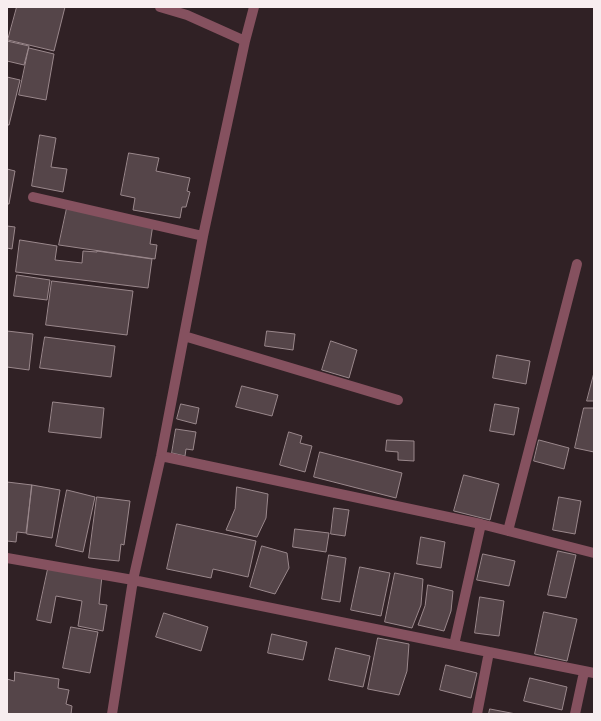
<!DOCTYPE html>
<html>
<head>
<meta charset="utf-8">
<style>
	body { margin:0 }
	#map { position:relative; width:601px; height:721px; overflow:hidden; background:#302125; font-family:"PT Sans Narrow",sans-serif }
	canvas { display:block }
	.frame { position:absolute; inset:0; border:8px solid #f7edef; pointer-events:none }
</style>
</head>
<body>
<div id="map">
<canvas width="601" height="721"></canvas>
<div class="frame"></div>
</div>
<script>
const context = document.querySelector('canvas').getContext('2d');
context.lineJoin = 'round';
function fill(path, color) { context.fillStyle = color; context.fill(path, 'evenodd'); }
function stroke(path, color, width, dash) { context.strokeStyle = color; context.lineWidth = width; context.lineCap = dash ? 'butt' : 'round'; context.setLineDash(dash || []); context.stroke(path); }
const building = new Path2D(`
	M 17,7 L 65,7 L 54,51 L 8,40 Z
	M 7,41 L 29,46 L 24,65 L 7,61 Z
	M 29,48 L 54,54 L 46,100 L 19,95 Z
	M 7,77 L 20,80 L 9,125 L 7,125 Z
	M 40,135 L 56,138 L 51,167 L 67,169 L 63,192 L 32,186 Z
	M 129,153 L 159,158 L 156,171 L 190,178 L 187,191 L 190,192 L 186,207 L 182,207 L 180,218 L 133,210 L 135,198 L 121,195 Z
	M 7,169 L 15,171 L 9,204 L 7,204 Z
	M 67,208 L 153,224 L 150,244 L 157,245 L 155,259 L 59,245 Z
	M 7,226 L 15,227 L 12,249 L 7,248 Z
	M 20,240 L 57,246 L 55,260 L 82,263 L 83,251 L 97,252 L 97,251 L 152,259 L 148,288 L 16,272 Z
	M 17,275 L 50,280 L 47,300 L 14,296 Z
	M 52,281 L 133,291 L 127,335 L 46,325 Z
	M 7,331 L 33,334 L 29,370 L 7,367 Z
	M 267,331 L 295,334 L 293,350 L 265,346 Z
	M 45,337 L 115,346 L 111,377 L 40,368 Z
	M 331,341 L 357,350 L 349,378 L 322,370 Z
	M 497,355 L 530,361 L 526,384 L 493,378 Z
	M 594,373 L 594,401 L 587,401 Z
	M 242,386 L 278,395 L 272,416 L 236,407 Z
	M 53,402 L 104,408 L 101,438 L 49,432 Z
	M 181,404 L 199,408 L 196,424 L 177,419 Z
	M 495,404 L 519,408 L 514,435 L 490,431 Z
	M 584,408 L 594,408 L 594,452 L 575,448 Z
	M 176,429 L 196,432 L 193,450 L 186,449 L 185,456 L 172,453 Z
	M 289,432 L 302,436 L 300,443 L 312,446 L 305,472 L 280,465 Z
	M 387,440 L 414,441 L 414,461 L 398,460 L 398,452 L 386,451 Z
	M 539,440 L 569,448 L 564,469 L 534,461 Z
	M 320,452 L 402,473 L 396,498 L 314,477 Z
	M 464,475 L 499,484 L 490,520 L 454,511 Z
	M 7,482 L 32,485 L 26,533 L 17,532 L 16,542 L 7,541 Z
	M 32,485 L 60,490 L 52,538 L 27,534 Z
	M 237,487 L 268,494 L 266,518 L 257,537 L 226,530 L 235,509 Z
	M 67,490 L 95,497 L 83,552 L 56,546 Z
	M 97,497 L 130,501 L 124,545 L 121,544 L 119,561 L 89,558 Z
	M 559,497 L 581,501 L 575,534 L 553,530 Z
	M 334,508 L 349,510 L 345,536 L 331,534 Z
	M 177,524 L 256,541 L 248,577 L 213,569 L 211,578 L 167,569 Z
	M 295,529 L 329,533 L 326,552 L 293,547 Z
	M 421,537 L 445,542 L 441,568 L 417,564 Z
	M 262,546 L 287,553 L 289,568 L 275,594 L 250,587 Z
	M 558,551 L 576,555 L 566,598 L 548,595 Z
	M 483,554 L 515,561 L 509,586 L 477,580 Z
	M 329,555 L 346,558 L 340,602 L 322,599 Z
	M 360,567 L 390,573 L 381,616 L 351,610 Z
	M 48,569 L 102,576 L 99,604 L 107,605 L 103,631 L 78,626 L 82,601 L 56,596 L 51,623 L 37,620 Z
	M 395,573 L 423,579 L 421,605 L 412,628 L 385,622 Z
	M 428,585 L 453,591 L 451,611 L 444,631 L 418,625 L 425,606 Z
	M 480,597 L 504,601 L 499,636 L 475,633 Z
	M 544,612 L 577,619 L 567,661 L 535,654 Z
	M 164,613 L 208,627 L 201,651 L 156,637 Z
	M 71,627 L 98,632 L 90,673 L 63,668 Z
	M 272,634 L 307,642 L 303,660 L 268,653 Z
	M 378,638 L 409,644 L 407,671 L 399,695 L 368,689 Z
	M 336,648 L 370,656 L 363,687 L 329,680 Z
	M 446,665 L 477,673 L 471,698 L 440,690 Z
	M 15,672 L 59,679 L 58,688 L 69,690 L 66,704 L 72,706 L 71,714 L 7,714 L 7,679 L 14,681 Z
	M 530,678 L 567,687 L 562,710 L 524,701 Z
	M 490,709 L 516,714 L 489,714 Z`);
fill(building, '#554549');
stroke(building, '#9a888c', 1);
stroke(new Path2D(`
	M 245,41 L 254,7
	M 33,197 L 203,236
	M 184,336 L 398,400
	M 161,456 L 481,524
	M 508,531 L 577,264
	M 7,558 L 133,580 L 489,652
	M 454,645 L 481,524 L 594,553
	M 112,714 L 133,580 L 161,456 L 203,236 L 245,41 L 187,15 L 160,7
	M 477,714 L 489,652 L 594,673
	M 575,714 L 584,672`), '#85515f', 10);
</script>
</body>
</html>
